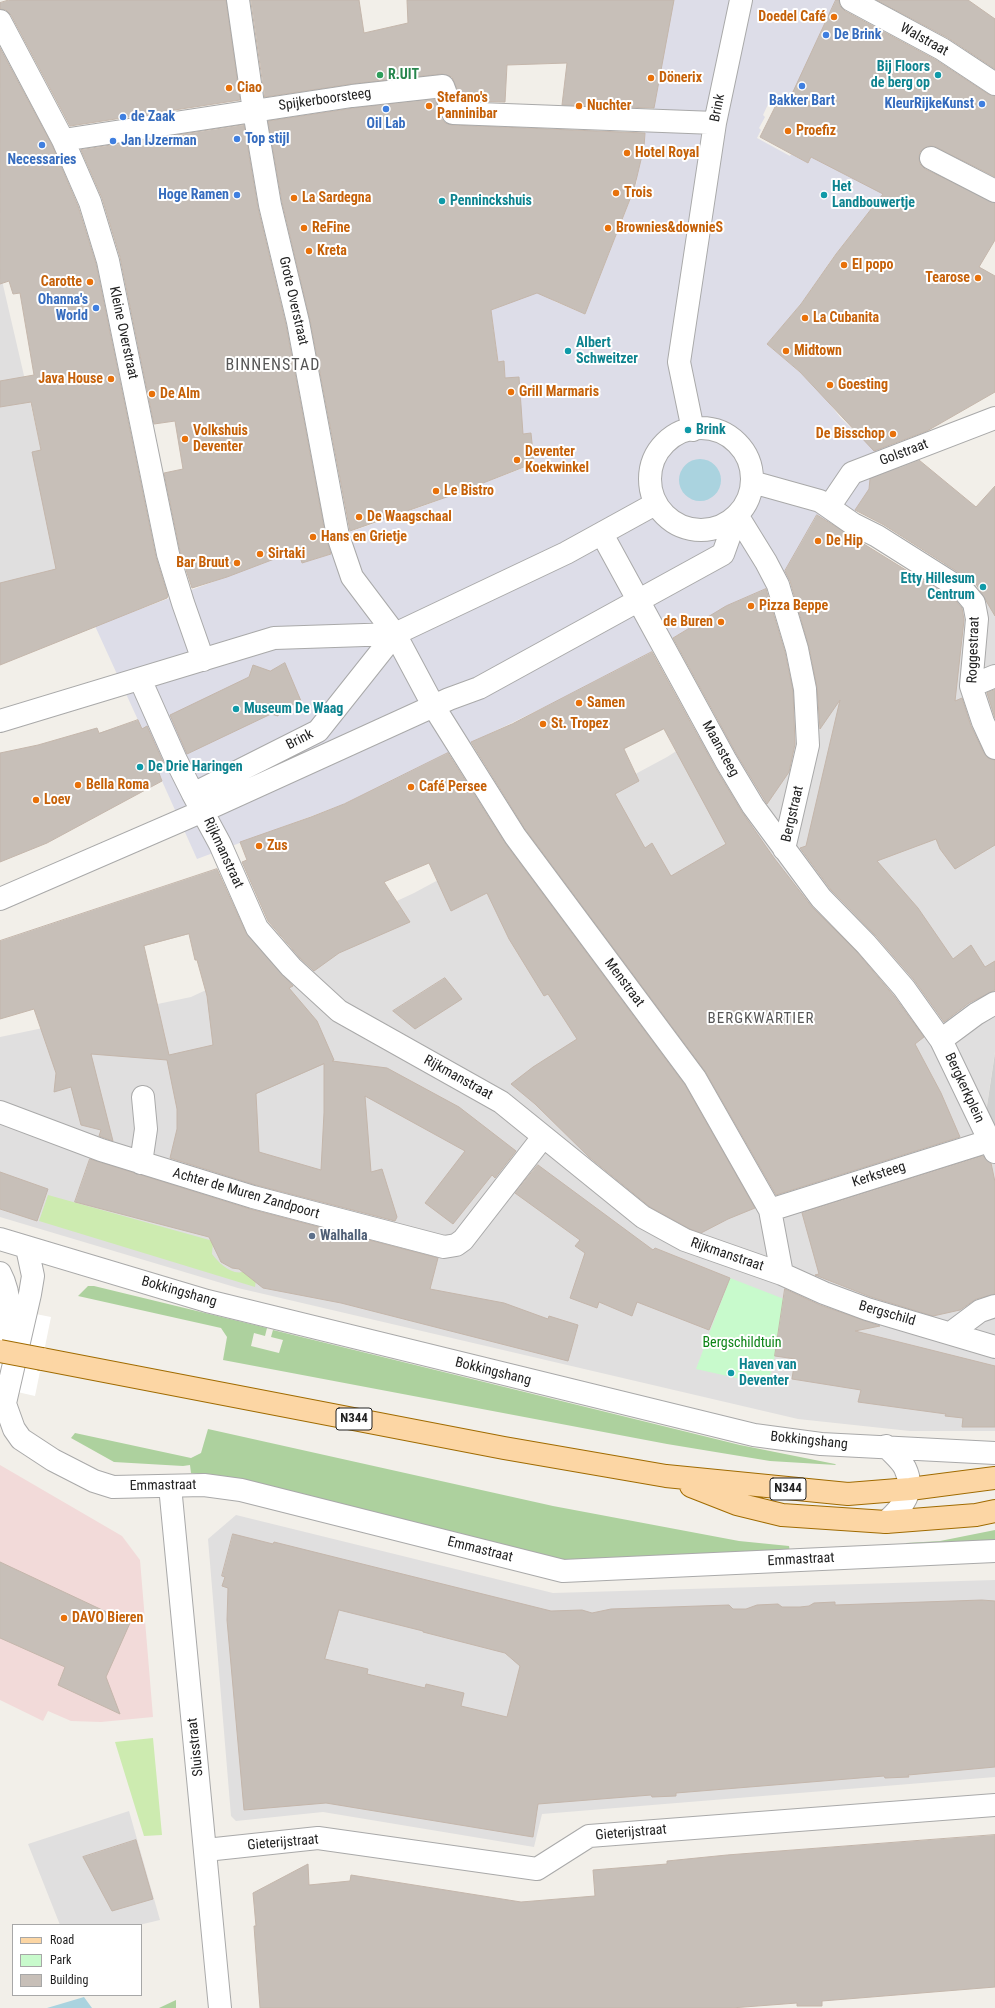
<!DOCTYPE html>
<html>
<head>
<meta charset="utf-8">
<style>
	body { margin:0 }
	#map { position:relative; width:995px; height:2008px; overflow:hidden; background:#f2efe9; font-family:"Roboto Condensed",sans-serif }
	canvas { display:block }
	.legend { position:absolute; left:12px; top:1924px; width:130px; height:72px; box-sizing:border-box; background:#fff; border:1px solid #a7a7a7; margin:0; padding:5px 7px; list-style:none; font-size:12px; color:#222 }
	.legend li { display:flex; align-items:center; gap:8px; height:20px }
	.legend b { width:20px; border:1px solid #a7a7a7 }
</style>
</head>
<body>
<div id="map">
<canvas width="995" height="2008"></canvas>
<ul class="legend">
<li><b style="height:5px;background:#fcd6a4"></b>Road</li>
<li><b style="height:11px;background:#c8facc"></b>Park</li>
<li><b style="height:11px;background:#c7bfb8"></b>Building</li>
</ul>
</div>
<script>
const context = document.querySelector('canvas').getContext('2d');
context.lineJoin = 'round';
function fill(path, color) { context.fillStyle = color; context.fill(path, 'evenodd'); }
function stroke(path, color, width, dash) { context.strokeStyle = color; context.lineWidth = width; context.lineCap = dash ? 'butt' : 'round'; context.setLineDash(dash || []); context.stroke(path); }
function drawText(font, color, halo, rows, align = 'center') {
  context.font = font + ' "Roboto Condensed",sans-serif'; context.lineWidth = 4; context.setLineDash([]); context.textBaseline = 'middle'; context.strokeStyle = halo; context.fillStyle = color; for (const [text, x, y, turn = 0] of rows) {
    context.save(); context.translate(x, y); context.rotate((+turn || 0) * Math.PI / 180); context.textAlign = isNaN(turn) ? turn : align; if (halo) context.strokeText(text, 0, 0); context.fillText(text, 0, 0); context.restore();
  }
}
fill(new Path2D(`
	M 0,272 L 69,570 L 0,595 Z
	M 995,522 L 995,1052 L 985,1118 L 995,1140 L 995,1431 L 910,1431 L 798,1419 L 238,1288 L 0,1217 L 0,1037 L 191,997 L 414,893 L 667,757 L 861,633 Z
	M 236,1515 L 553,1593 L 995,1580 L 995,1777 L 542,1814 L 534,1847 L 323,1812 L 236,1821 L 231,1816 L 208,1539 Z
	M 129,1811 L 160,1920 L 139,1925 L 60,1925 L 28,1844 Z`), '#e0dfdf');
fill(new Path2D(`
	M 0,1465 L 122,1536 L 140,1560 L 153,1717 L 101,1722 L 71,1721 L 48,1711 L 43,1721 L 0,1700 Z`), '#f2dad9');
fill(new Path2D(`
	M 995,1053 L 995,1140 L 985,1119 Z`), '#d0d0d0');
fill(new Path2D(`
	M 48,1195 L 213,1241 L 212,1254 C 219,1263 232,1277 246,1271 C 250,1269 254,1264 258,1261 L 255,1287 L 39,1221 Z
	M 153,1738 L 162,1835 L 144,1836 L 115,1742 Z`), '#cdebb0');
fill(new Path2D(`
	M 88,1286 L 94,1286 L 267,1328 L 265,1336 L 254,1333 L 251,1346 L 279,1353 L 283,1340 L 271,1337 L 273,1330 L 740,1445 L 835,1464 L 836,1465 L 770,1461 L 667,1444 L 223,1360 L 227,1337 L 221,1328 L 78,1296 Z
	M 208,1429 L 553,1506 L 739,1541 L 789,1546 L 790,1552 L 568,1560 L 536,1554 L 230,1478 L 191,1473 L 190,1465 L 183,1466 L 114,1462 L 71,1438 L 75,1433 L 191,1458 L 201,1453 Z
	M 995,1530 L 995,1542 L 906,1547 L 906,1543 L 940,1541 Z
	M 176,2000 L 176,2008 L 159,2008 Z`), '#add19e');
fill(new Path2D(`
	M 730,1278 L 784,1299 L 775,1356 L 768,1385 L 696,1369 Z`), '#c8facc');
fill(new Path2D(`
	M 673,0 L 837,0 L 786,106 L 771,98 L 763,115 L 765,117 L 759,128 L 761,130 L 757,138 L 790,156 L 791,154 L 808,163 L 812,157 L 888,188 L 834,256 L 801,304 L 767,344 L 800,372 L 822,394 L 840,417 L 863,440 L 877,427 L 893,450 L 900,471 L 877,478 L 856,509 L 857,516 L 848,533 L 817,515 L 793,558 L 792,579 L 732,604 L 666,642 L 659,648 L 559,700 L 344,804 L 197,859 L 162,781 L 138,720 L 95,626 L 298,550 L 302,563 L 331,554 L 327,540 L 426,505 L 523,468 L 525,473 L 534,470 L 531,433 L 522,434 L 519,378 L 505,378 L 504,361 L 498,362 L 491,310 L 537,291 L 556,302 L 585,314 L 636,185 L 637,180 L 636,179 L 644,147 L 645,126 L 653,112 Z`), '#dddde8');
fill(new Path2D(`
	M679 480a21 21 0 1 1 42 0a21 21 0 1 1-42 0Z
	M 84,1997 L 92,2008 L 47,2008 Z`), '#aad3df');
fill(new Path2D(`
	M 0,1307 L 51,1317 L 35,1396 L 0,1388 Z`), '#fff');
const building = new Path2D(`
	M 9,0 L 226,0 L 240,100 L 70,126 L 11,15 L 6,10 L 0,9 L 0,3 Z
	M 251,0 L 359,0 L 364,33 L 408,23 L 407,0 L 674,0 L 654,108 L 562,105 L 567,63 L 507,65 L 505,102 L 462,101 L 452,77 L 442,74 L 351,84 L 265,97 Z
	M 836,0 L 839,0 L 840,6 L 845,11 L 936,60 L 988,94 L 995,96 L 995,177 L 936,147 L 930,146 L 924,148 L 920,152 L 919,158 L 920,164 L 925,169 L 995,203 L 995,240 L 979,267 L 995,276 L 995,392 L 927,431 L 874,451 L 800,372 L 767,344 L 801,304 L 836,254 L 883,194 L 811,157 L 808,163 L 760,137 L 778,101 L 786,106 Z
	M 877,0 L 968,0 L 995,19 L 995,69 L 948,38 Z
	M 0,48 L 52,145 L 78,206 L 96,264 L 156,557 L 168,596 L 167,598 L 0,665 L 0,583 L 56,569 L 32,452 L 41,450 L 31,402 L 0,407 L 0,381 L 34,375 L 20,293 L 13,294 L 9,281 L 0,284 Z
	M 435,99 L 441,118 L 445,123 L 452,125 L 645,133 L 644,147 L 634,189 L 585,314 L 537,293 L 491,310 L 498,362 L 504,361 L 505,378 L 519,377 L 523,434 L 531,433 L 534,463 L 478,485 L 478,486 L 350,531 L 310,320 L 282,202 L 268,121 L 354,108 Z
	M 244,125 L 258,208 L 286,325 L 326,538 L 331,554 L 302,563 L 298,550 L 227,577 L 192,588 L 180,551 L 164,473 L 183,469 L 175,421 L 154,424 L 120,257 L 102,198 L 81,150 Z
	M 919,460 L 976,507 L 995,486 L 995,616 L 972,577 L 972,581 L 884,525 L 855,510 L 869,489 L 870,479 Z
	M 817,515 L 956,601 L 962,608 L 964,620 L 955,701 L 962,698 L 971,726 L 984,753 L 988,758 L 995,760 L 995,845 L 955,869 L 940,849 L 936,839 L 877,861 L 918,908 L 953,959 L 971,945 L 985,967 L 995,961 L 995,990 L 969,1003 L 944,1022 L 914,980 L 875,935 L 831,890 L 800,848 L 806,846 L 840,700 L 820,729 L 817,687 L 809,647 L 790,581 L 785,571 Z
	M 766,589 L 785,652 L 793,691 L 795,744 L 789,772 L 767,804 L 737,755 L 673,638 L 726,606 Z
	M 652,652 L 715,767 L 742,812 L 774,858 L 812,907 L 857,952 L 894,996 L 924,1037 L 915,1044 L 941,1093 L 960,1137 L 776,1195 L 705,1071 L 525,829 L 471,742 L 512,724 ZM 664,729 L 726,844 L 671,876 L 652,843 L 645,848 L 615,794 L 639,781 L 624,749 Z
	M 285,663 L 301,701 L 280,711 L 278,716 L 271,714 L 187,754 L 170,715 L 249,677 L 253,665 L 270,671 Z
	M 995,690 L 995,718 L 987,693 Z
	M 138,720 L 142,729 L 147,726 L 164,764 L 157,768 L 162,781 L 47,843 L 0,862 L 0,753 L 38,745 L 97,728 L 99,733 Z
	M 448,753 L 505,843 L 685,1085 L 755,1208 L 728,1219 L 701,1233 L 690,1229 L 650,1207 L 589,1157 L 535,1104 L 511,1084 L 533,1067 L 577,1039 L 548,994 L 544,996 L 509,939 L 487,893 L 451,911 L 429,863 L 384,882 L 410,922 L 339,953 L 314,971 L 300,958 L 268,921 L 242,862 L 247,860 L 240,842 L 311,817 L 344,804 Z
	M 217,869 L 246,933 L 293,986 L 289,988 L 317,1021 L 334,1060 L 332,1061 L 387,1068 L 459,1107 L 516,1151 L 495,1178 L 492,1175 L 453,1224 L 425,1203 L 465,1151 L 365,1096 L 371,1172 L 382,1169 L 397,1217 L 395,1221 L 256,1185 L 170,1158 L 177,1129 L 177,1109 L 167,1060 L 91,1054 L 113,1141 L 99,1136 L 101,1130 L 81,1125 L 71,1087 L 54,1092 L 56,1073 L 34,1009 L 0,1019 L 0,941 ZM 189,934 L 195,960 L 197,960 L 207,996 L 213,1045 L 169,1055 L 144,946 ZM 324,1064 L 324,1113 L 321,1170 L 259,1152 L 256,1094 Z
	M 445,978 L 462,999 L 415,1029 L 393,1011 Z
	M 983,1156 L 991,1163 L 995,1182 L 995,1294 L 976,1299 L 960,1310 L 933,1316 L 871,1297 L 815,1275 L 819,1274 L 802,1213 Z
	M 90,1159 L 250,1209 L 438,1258 L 430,1289 L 504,1303 L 548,1319 L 549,1316 L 578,1325 L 568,1361 L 341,1303 L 263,1288 L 239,1269 L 232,1268 L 221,1262 L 209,1237 L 75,1202 Z
	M 538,1165 L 653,1250 L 655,1248 L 730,1278 L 709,1330 L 637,1302 L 632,1316 L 599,1302 L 597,1308 L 570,1298 L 585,1253 L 575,1246 L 580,1240 L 515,1193 Z
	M 0,1172 L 48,1189 L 37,1221 L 0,1209 Z
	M 785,1289 L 820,1305 L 880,1326 L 855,1331 L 995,1366 L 995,1427 L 962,1427 L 963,1418 L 945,1416 L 946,1414 L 858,1402 L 861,1390 L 792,1379 L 795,1359 L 775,1356 Z
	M 233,1534 L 273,1544 L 274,1542 L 551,1611 L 582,1610 L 592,1613 L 611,1609 L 729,1605 L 733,1609 L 746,1609 L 757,1605 L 778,1604 L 782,1607 L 800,1607 L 809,1606 L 814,1603 L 835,1602 L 835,1605 L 982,1600 L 995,1601 L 995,1767 L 908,1775 L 909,1777 L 885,1778 L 884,1776 L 676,1793 L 676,1796 L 652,1797 L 651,1795 L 538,1804 L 533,1837 L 326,1803 L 244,1810 L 227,1620 L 228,1588 L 222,1586 L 225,1577 L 222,1576 ZM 339,1610 L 423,1631 L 423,1632 L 505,1653 L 520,1666 L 507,1717 L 461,1706 L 464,1693 L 426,1684 L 425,1688 L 367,1674 L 368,1669 L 325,1659 Z
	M 0,1562 L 130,1623 L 106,1677 L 120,1714 L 58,1685 L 65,1667 L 0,1638 Z
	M 995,1835 L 995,1987 L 822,2001 L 822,2006 L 797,2006 L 797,2003 L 731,2008 L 260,2008 L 254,1926 L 256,1926 L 253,1893 L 308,1864 L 309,1885 L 350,1881 L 351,1875 L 521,1902 L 595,1896 L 593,1870 L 667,1864 L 667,1861 L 727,1855 Z
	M 136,1840 L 153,1899 L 112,1911 L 83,1857 Z`);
fill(building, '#c7bfb8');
stroke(building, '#c4b6ab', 1);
const minor = new Path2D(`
	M 238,0 L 254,111 L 270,205 L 298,322 L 338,536 L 352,577 L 395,634 L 434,707 L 515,836 L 695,1078 L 770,1210 L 782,1274
	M 851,0 L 942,49 L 995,84
	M 0,21 L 63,140 L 90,202 L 108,261 L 168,554 L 183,603 L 203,660
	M 63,140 L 352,96 L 443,86 L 453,113 L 715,123
	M 931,158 L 995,191
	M650 479a51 51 0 1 1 102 0a51 51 0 1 1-102 0Z
	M 693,430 L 679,362 L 715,123 L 741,0
	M 752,482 L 820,501 L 853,524 L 877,536 L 964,591 L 974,603 L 977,619 L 971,686 L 983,722 L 995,748
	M 829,507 L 852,473 L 995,418
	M 737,515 L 766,562 L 778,585 L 797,649 L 805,689 L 808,745 L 784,849
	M 602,534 L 726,761 L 753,806 L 821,898 L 866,944 L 904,988 L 941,1040 L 995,1152
	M 395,634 L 318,731 L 193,794 L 220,844 L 257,928 L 291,967 L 339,1011 L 501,1102 L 643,1217 L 685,1240 L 782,1274 L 824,1293 L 867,1309 L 995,1347
	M 140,679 L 176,760 L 193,794
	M 971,686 L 995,676
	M 0,721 L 274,638 L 395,634 L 566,553 L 655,504
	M 0,899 L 203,811 L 449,699 L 479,688 L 723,554 L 737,515
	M 941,1040 L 976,1014 L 995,1003
	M 0,1112 L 101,1150 L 253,1197 L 444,1247 L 456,1245 L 463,1240 L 543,1137
	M 141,1163 L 146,1129 L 143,1097
	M 770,1210 L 989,1141
	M 0,1239 L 207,1301 L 754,1435 L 821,1444 L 995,1453
	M 0,1273 C 13,1297 9,1323 4,1348
	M 952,1332 L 980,1311 L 995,1306
	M 0,1390 L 14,1429 L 21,1439 L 53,1460 L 94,1481 L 113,1487 L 204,1485 L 241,1490 L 563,1571 L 995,1551
	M 5,1403 L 30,1294 L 33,1276 L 27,1248
	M 170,1486 L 220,2008
	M 886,1522 C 903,1507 916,1491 905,1468 C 901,1460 892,1453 886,1446
	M 206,1850 L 318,1838 L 537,1869 L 589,1836 L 995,1805`);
const major = new Path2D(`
	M 42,1359 L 504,1448 L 666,1476 L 848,1494 L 910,1489 L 995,1478
	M 691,1486 L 737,1504 L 782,1515 L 886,1522 L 976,1515 L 995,1511`);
stroke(minor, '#a9a9a9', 24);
stroke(major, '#a06b00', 24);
stroke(minor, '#fff', 22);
stroke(major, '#fcd6a4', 22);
const majorBridge = new Path2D(`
	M 0,1351 L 42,1359`);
stroke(majorBridge, '#a06b00', 24, []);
stroke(majorBridge, '#fcd6a4', 22);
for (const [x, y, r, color] of [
	[834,17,4,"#e8710a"],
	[826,35,4,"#3f7fe0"],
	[380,75,4,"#2e9e5b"],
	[938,75,4,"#0f9aa8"],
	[651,78,4,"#e8710a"],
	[802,86,4,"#3f7fe0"],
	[229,88,4,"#e8710a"],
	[982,104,4,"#3f7fe0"],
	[429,106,4,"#e8710a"],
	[579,106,4,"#e8710a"],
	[386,109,4,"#3f7fe0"],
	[123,117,4,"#3f7fe0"],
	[788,131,4,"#e8710a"],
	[237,139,4,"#3f7fe0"],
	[113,141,4,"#3f7fe0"],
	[42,145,4,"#3f7fe0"],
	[627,153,4,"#e8710a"],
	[616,193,4,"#e8710a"],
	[237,195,4,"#3f7fe0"],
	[824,195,4,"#0f9aa8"],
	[294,198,4,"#e8710a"],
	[442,201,4,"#0f9aa8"],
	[304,228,4,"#e8710a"],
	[608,228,4,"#e8710a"],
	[309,251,4,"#e8710a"],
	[844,265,4,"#e8710a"],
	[978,278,4,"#e8710a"],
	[90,282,4,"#e8710a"],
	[96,308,4,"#3f7fe0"],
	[805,318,4,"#e8710a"],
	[568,351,4,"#0f9aa8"],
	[786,351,4,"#e8710a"],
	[111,379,4,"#e8710a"],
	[830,385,4,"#e8710a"],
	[511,392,4,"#e8710a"],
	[152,394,4,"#e8710a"],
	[688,430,4,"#0f9aa8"],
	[893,434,4,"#e8710a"],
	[185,439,4,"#e8710a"],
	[517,460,4,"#e8710a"],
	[436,491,4,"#e8710a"],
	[359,517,4,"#e8710a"],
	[313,537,4,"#e8710a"],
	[818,541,4,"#e8710a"],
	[260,554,4,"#e8710a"],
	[237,563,4,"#e8710a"],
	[983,587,4,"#0f9aa8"],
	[751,606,4,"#e8710a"],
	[721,622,4,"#e8710a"],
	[579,703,4,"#e8710a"],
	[236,709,4,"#0f9aa8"],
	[543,724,4,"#e8710a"],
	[140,767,4,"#0f9aa8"],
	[78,785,4,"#e8710a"],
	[411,787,4,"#e8710a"],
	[36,800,4,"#e8710a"],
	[259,846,4,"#e8710a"],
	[312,1236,4,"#5c6f8a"],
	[731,1373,4,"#0f9aa8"],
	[64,1618,4,"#e8710a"]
]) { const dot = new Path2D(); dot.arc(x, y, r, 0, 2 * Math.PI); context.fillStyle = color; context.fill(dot); stroke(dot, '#fff', 1.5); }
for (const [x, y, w] of [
	[354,1419,36],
	[788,1489,36]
]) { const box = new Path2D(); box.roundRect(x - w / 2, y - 11, w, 22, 3); context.fillStyle = '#fff'; context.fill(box); stroke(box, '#222', 1); }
drawText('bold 13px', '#222', null, [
	["N344",354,1419],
	["N344",788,1489]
]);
drawText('bold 14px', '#c56008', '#fff', [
	["Doedel Café",826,17,"right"],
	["Dönerix",659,78],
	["Ciao",237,88],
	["Stefano's",437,98],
	["Panninibar",437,114],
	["Nuchter",587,106],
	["Proefiz",796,131],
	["Hotel Royal",635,153],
	["Trois",624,193],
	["La Sardegna",302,198],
	["ReFine",312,228],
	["Brownies&downieS",616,228],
	["Kreta",317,251],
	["El popo",852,265],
	["Tearose",970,278,"right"],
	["Carotte",82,282,"right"],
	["La Cubanita",813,318],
	["Midtown",794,351],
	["Java House",103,379,"right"],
	["Goesting",838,385],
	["Grill Marmaris",519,392],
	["De Alm",160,394],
	["Volkshuis",193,431],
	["Deventer",193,447],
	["De Bisschop",885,434,"right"],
	["Deventer",525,452],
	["Koekwinkel",525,468],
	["Le Bistro",444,491],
	["De Waagschaal",367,517],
	["Hans en Grietje",321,537],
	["De Hip",826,541],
	["Sirtaki",268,554],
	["Bar Bruut",229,563,"right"],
	["Pizza Beppe",759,606],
	["de Buren",713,622,"right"],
	["Samen",587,703],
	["St. Tropez",551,724],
	["Bella Roma",86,785],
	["Café Persee",419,787],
	["Loev",44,800],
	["Zus",267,846],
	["DAVO Bieren",72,1618]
], 'left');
drawText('bold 14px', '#366cbe', '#fff', [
	["De Brink",834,35],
	["Bakker Bart",802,101,"center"],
	["KleurRijkeKunst",974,104,"right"],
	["de Zaak",131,117],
	["Oil Lab",386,124,"center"],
	["Top stijl",245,139],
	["Jan IJzerman",121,141],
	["Necessaries",42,160,"center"],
	["Hoge Ramen",229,195,"right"],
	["Ohanna's",88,300,"right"],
	["World",88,316,"right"]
], 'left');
drawText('14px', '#222', '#fff', [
	["Walstraat",924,40,29],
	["Spijkerboorsteeg",325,100,-8],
	["Brink",718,108,-79],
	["Grote Overstraat",293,301,77],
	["Kleine Overstraat",123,333,78],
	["Golstraat",904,453,-21],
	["Roggestraat",974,650,-88],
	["Brink",300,740,-27],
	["Maansteeg",720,749,61],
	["Bergstraat",793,814,-77],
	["Rijkmanstraat",223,853,65],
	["Menstraat",624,983,53],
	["Rijkmanstraat",458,1078,29],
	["Bergkerkplein",964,1088,65],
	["Kerksteeg",879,1175,-18],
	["Achter de Muren Zandpoort",246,1194,16],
	["Rijkmanstraat",727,1255,19],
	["Bokkingshang",179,1292,16],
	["Bergschild",887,1314,16],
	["Bokkingshang",493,1372,14],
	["Bokkingshang",809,1441,6],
	["Emmastraat",163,1486,-1],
	["Emmastraat",480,1550,14],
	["Emmastraat",801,1560,-3],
	["Sluisstraat",196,1747,-96],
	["Gieterijstraat",631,1833,-5],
	["Gieterijstraat",283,1843,-5]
]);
drawText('bold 14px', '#0d838f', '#fff', [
	["Bij Floors",930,67,"right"],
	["de berg op",930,83,"right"],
	["Het",832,187],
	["Landbouwertje",832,203],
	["Penninckshuis",450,201],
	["Albert",576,343],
	["Schweitzer",576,359],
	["Brink",696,430],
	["Etty Hillesum",975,579,"right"],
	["Centrum",975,595,"right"],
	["Museum De Waag",244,709],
	["De Drie Haringen",148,767],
	["Haven van",739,1365],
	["Deventer",739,1381]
], 'left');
drawText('bold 14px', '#27864d', '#fff', [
	["R.UIT",388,75]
], 'left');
drawText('bold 14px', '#4e5e75', '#fff', [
	["Walhalla",320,1236]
], 'left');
drawText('14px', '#0c8416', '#fff', [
	["Bergschildtuin",742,1343]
]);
context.letterSpacing = '1px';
drawText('15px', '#555', '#fff', [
	["BERGKWARTIER",761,1019]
]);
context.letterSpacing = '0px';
context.letterSpacing = '1px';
drawText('16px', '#555', '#fff', [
	["BINNENSTAD",273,366]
]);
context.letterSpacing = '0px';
</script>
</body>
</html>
